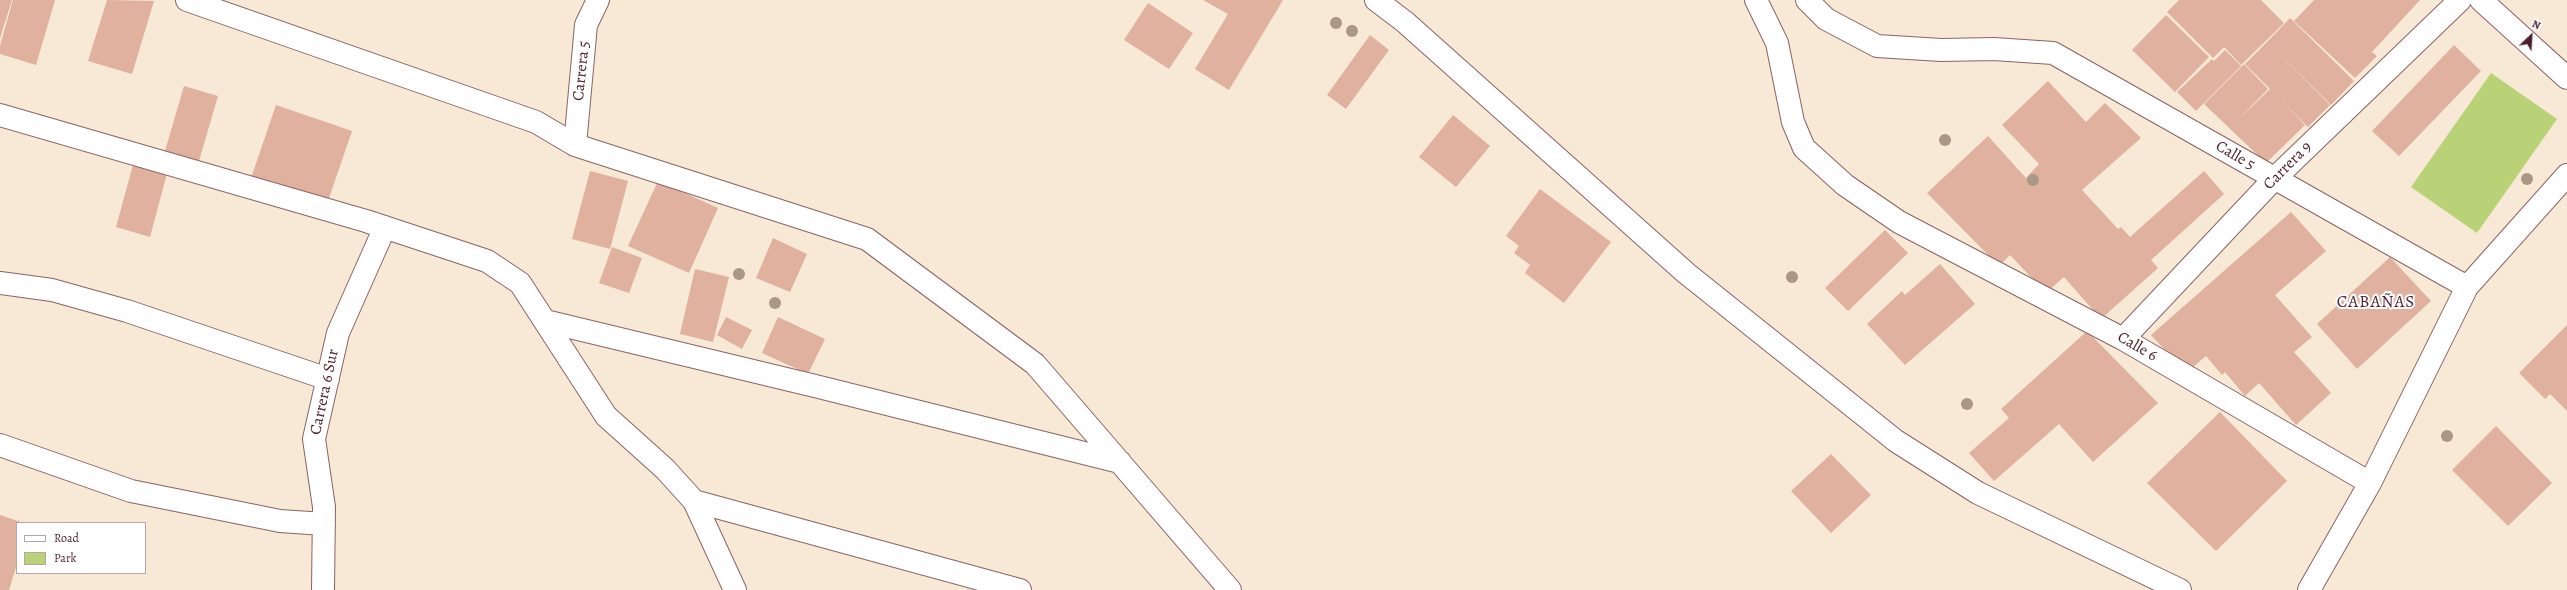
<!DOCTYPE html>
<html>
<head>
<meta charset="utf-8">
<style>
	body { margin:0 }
	#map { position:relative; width:2567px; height:590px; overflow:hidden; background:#f8e8d6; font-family:Alegreya,serif }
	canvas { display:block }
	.legend { position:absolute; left:16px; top:522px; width:130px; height:52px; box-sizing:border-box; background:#fff; border:1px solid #b7a5aa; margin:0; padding:5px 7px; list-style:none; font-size:12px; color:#4a1f2b }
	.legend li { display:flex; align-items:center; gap:8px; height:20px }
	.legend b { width:20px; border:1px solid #b7a5aa }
	.north { position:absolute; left:2511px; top:16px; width:40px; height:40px; -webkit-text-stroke:3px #fff; paint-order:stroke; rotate:25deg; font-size:11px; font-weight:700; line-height:16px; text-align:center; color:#4a1f2b }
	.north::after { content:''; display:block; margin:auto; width:14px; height:18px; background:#4a1f2b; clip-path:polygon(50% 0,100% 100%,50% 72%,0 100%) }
</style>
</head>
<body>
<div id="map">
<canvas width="2567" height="590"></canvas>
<ul class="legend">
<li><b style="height:5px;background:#fff"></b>Road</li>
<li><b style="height:11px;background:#bad277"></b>Park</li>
</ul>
<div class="north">N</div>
</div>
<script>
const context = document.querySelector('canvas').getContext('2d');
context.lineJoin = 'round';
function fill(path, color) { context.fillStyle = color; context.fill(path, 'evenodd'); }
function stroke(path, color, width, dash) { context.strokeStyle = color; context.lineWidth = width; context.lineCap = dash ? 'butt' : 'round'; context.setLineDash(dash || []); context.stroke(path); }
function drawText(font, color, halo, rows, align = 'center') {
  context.font = font + ' Alegreya,serif'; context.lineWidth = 4; context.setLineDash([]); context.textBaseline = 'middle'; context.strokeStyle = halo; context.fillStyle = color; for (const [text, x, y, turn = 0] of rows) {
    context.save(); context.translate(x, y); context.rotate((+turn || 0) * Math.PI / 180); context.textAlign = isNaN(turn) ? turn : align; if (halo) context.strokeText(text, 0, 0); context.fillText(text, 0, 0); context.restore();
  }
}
fill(new Path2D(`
	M 2491,73 L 2557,119 L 2477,233 L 2411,187 Z`), '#bad277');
fill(new Path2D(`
	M 0,0 L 12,0 L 0,38 Z
	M 13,0 L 55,0 L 36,65 L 0,54 L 0,46 Z
	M 107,0 L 154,1 L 132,74 L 88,61 Z
	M 1203,0 L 1283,0 L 1229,90 L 1195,69 L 1228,14 Z
	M 2179,0 L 2261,0 L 2284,23 L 2241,65 L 2224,47 L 2213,58 L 2167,12 Z
	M 2314,0 L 2420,0 L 2372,52 L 2377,56 L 2355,78 L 2294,21 Z
	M 1148,3 L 1193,33 L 1169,69 L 1124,40 Z
	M 2166,15 L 2209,57 L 2175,92 L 2132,50 Z
	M 2290,18 L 2354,81 L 2331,105 L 2267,42 Z
	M 1370,35 L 1389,50 L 1346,109 L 1327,95 Z
	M 2267,42 L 2330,105 L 2308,127 L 2281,100 L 2305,125 L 2266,163 L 2204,104 L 2244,64 L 2268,89 L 2237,121 L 2270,89 L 2245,64 Z
	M 2454,45 L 2481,71 L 2399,156 L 2372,131 Z
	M 2225,50 L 2241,66 L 2196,111 L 2177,92 L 2212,59 L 2214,61 Z
	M 2048,81 L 2086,122 L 2105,103 L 2141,138 L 2082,190 L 2118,229 L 2121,227 L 2130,237 L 2204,171 L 2224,194 L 2151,260 L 2158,268 L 2101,319 L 2064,277 L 2046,293 L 2010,255 L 1999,266 L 1927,193 L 1988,136 L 2026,178 L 2039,164 L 2002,125 Z
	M 184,86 L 218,96 L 199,161 L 165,151 Z
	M 276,105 L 352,131 L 327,204 L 251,178 Z
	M 1453,115 L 1490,146 L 1456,187 L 1419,157 Z
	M 134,161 L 168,170 L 150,237 L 116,227 Z
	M 590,171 L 628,181 L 610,249 L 572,239 Z
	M 658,181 L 718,208 L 689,273 L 628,246 Z
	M 1540,189 L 1611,242 L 1564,303 L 1525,273 L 1530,265 L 1514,253 L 1519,246 L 1506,236 Z
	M 2291,212 L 2326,251 L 2275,295 L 2312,337 L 2294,352 L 2331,393 L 2296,425 L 2259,383 L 2245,396 L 2225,372 L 2222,375 L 2206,356 L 2186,373 L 2151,335 Z
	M 1885,230 L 1908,253 L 1848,311 L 1825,288 Z
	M 773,238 L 807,254 L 790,292 L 756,278 Z
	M 612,247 L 642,258 L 629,293 L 599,283 Z
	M 2390,257 L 2431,301 L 2357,369 L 2317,324 Z
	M 1940,264 L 1975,304 L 1905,365 L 1867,324 L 1902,291 L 1905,295 Z
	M 695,269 L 729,277 L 713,342 L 680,334 Z
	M 726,317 L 752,330 L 742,349 L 717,335 Z
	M 778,317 L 825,339 L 808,374 L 762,353 Z
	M 2567,325 L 2567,411 L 2550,394 L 2545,399 L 2519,373 Z
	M 2087,331 L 2158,403 L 2093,462 L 2059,424 L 1994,481 L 1969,453 L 2009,418 L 2001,409 Z
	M 2220,412 L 2287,481 L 2216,551 L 2147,483 Z
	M 2496,426 L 2552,483 L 2508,526 L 2452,470 Z
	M 1831,454 L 1871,495 L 1831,533 L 1791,491 Z
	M 0,515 L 24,523 L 17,523 L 17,564 L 9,590 L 0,590 Z`), '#dfb19e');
const minor = new Path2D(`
	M 187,0 L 536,122 L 575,145 L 867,239 L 1035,364 L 1230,590
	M 1376,0 L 1405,22 L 1686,273 L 1896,441 L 1978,493 L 2180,590
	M 1756,0 L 1777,43 L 1793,122 L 1804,148 L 1845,185 L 1899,222 L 2123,339 L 2370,483
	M 1807,0 L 1826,19 L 1877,46 L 1941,50 L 1994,49 L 2053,53 L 2467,287
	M 2481,0 L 2567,78
	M 0,115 L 366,221 L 487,261 L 520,283 L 606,416 L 665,469 L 694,501 L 735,590
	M 575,145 L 586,25 L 598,0
	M 0,283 L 52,290 L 127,311 L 328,379
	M 545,321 L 815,386 L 1120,462
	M 2123,339 L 2274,179 L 2460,0
	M 0,445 L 131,491 L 280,521 L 324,524
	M 694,501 L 1020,590
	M 323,590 L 324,507 L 314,439 L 338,333 L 385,227
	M 2309,590 L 2370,483 L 2467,287 L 2567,175`);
stroke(minor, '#876567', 24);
stroke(minor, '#fff', 22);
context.fillStyle = '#ab9785';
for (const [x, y] of [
	[1336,23],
	[1352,31],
	[1945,140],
	[2527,179],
	[2033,180],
	[739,274],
	[1792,277],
	[775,303],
	[1967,404],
	[2447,436]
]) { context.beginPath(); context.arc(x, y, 6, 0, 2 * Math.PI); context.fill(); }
drawText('16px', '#4a1f2b', '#fff', [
	["Carrera 5",582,71,-84],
	["Calle 5",2235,156,30],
	["Carrera 9",2288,166,-45],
	["Calle 6",2137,347,30],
	["Carrera 6 Sur",325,392,-78]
]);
context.letterSpacing = '1px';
drawText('17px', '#4a1f2b', '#fff', [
	["CABAÑAS",2376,303]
]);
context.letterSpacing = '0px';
</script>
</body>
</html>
